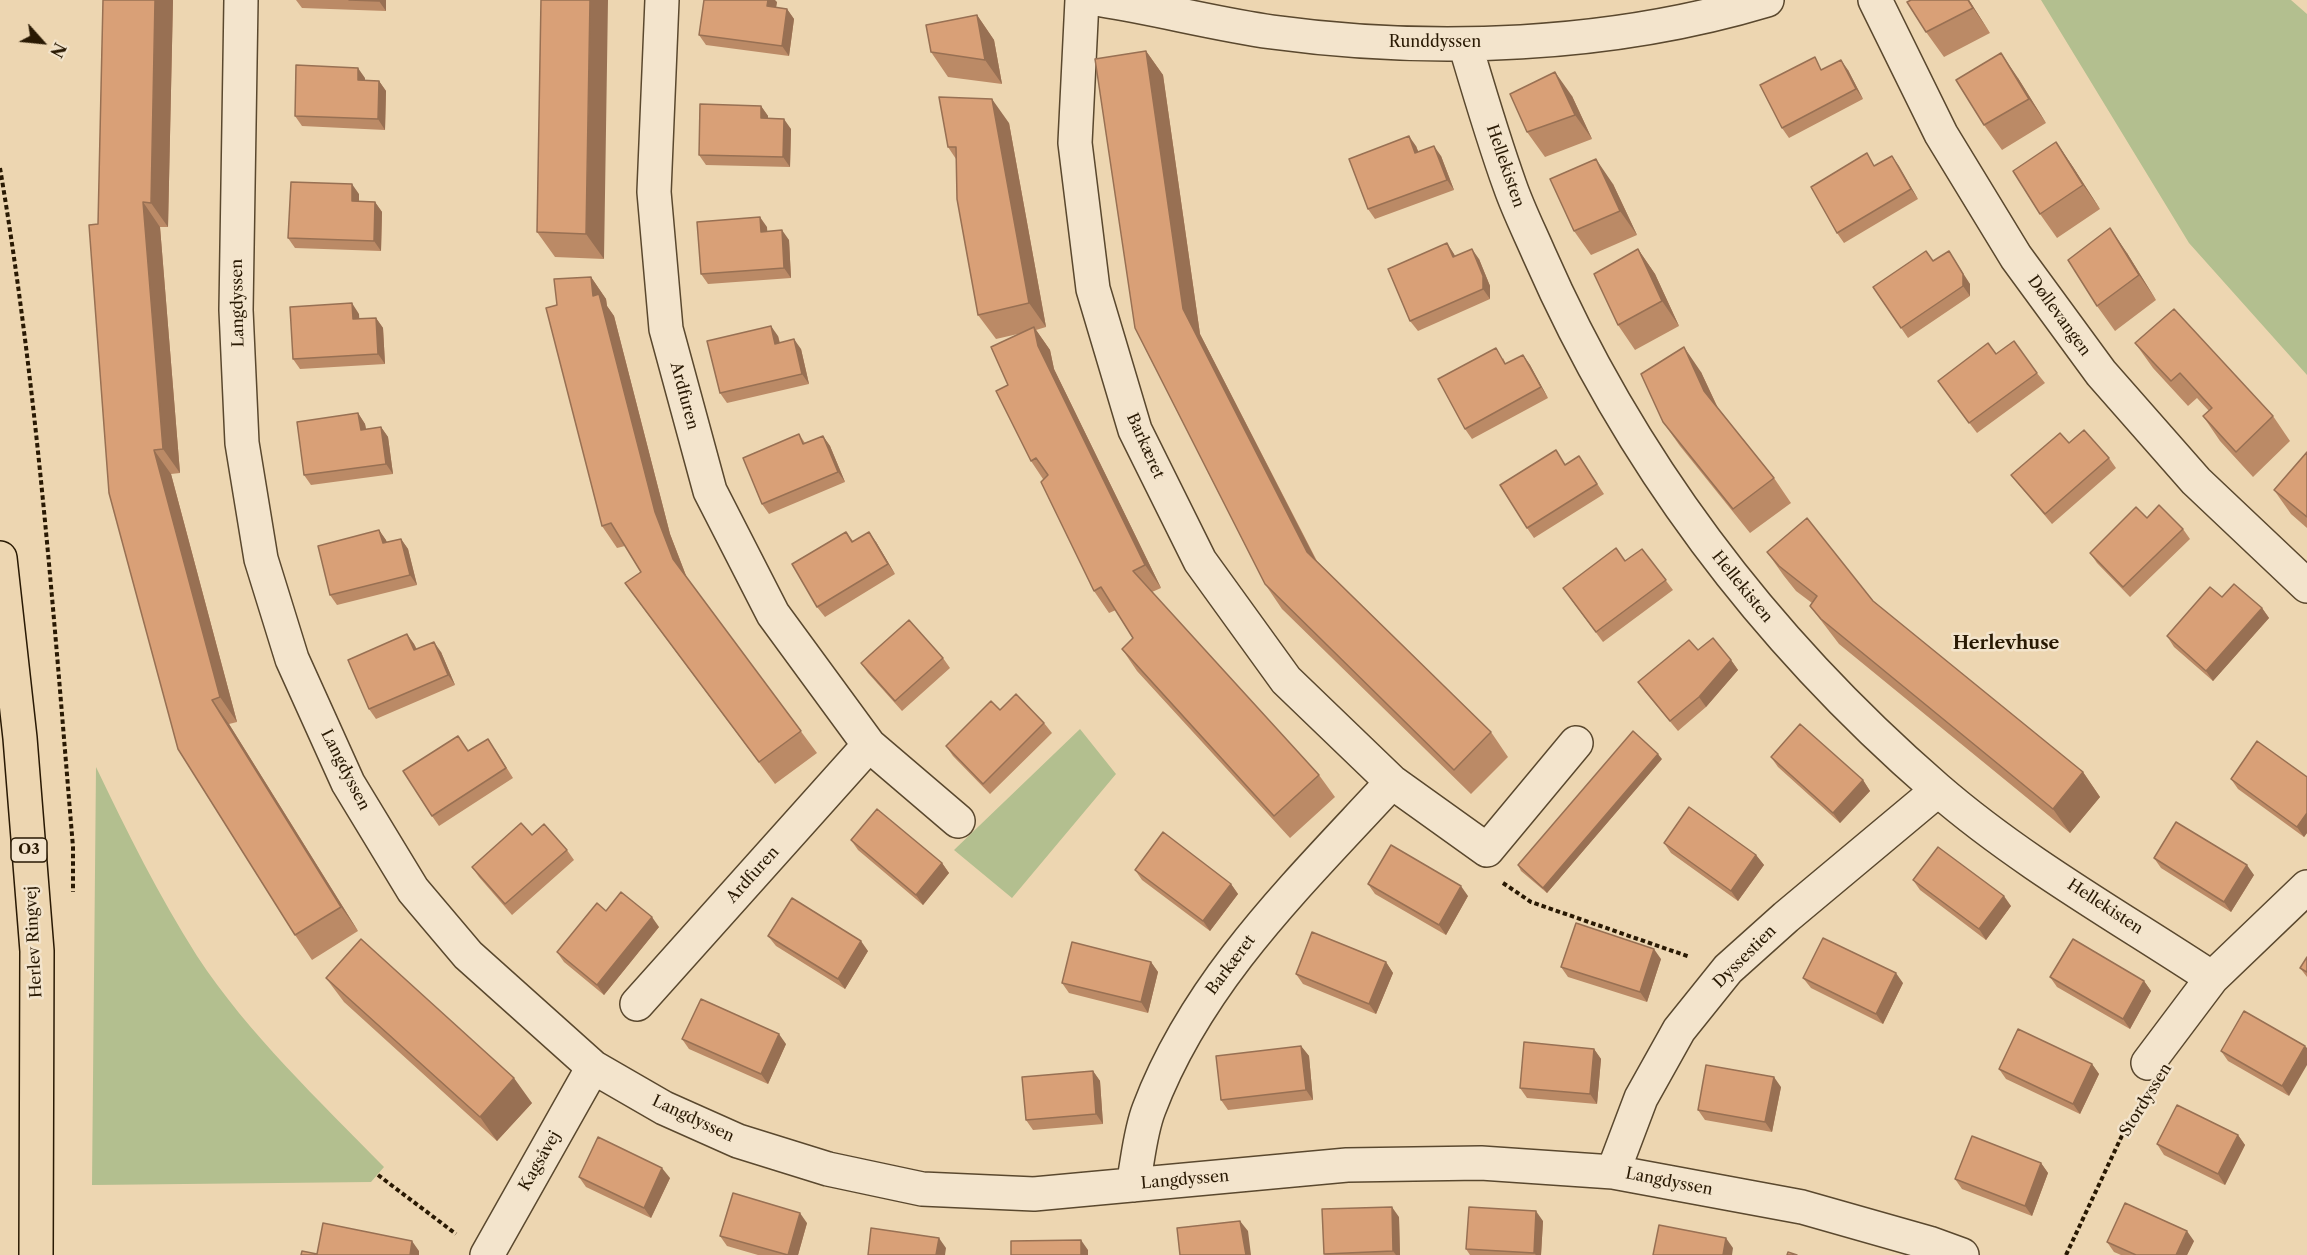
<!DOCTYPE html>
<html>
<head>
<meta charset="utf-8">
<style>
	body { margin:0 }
	#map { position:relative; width:2307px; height:1255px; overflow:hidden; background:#edd6b1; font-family:"Libre Caslon Text",serif }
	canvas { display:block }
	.north { position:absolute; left:12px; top:12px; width:60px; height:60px; -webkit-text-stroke:4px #f3e4cc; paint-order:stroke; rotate:117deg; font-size:16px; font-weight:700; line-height:24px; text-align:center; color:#291903 }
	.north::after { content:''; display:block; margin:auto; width:21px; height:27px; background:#291903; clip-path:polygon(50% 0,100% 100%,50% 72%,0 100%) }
</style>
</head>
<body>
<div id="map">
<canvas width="2307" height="1255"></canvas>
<div class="north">N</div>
</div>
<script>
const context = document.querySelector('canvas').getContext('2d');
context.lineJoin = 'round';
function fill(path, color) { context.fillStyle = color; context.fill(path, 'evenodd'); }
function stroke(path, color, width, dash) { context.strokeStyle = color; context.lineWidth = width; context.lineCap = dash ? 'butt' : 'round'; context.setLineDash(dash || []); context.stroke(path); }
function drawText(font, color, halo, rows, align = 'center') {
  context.font = font + ' "Libre Caslon Text",serif'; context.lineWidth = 5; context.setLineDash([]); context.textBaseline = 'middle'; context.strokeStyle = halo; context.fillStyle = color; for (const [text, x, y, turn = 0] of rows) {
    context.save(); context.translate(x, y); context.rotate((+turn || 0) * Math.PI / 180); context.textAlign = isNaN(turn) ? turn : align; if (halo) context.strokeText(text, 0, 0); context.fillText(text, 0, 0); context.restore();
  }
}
fill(new Path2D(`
	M 2041,0 L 2291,0 L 2307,14 L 2307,375 L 2189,243 Z
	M 1080,729 L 1116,774 L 1012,898 L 954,850 Z
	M 96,767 C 127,832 159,896 197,956 C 249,1035 319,1100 384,1167 L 371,1182 L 92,1185 Z`), '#b3bf8f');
const street = new Path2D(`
	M 241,0 L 236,310 L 242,443 L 261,559 L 292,659 L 348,783 L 413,890 L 468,955 L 593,1067 L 664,1108 L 738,1141 L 828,1169 L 922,1189 L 1034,1194 L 1347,1165 L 1481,1163 L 1613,1172 L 1802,1207 L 1929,1243 L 1962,1255
	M 662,0 L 654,192 L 666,329 L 710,491 L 773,614 L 869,745 L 958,821
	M 1082,0 L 1075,143 L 1093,289 L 1135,430 L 1200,561 L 1286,680 L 1392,782 L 1487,850 L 1576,743
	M 1102,0 C 1159,9 1215,24 1272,32 C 1433,54 1611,47 1767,0
	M 1875,0 L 1941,134 L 2016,257 L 2101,373 L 2196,481 L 2307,586
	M 1465,44 C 1479,91 1493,139 1510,186 C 1518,209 1529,231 1539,254 C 1631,464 1764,639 1937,789 C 2020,861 2121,918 2212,978
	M 637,1004 L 869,745
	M 2148,1063 L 2212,978 L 2307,887
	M 1613,1172 L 1641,1098 L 1679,1030 L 1728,969 L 1786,917 L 1938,790
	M 1133,1185 C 1138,1160 1140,1132 1149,1109 C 1198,979 1300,882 1392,782
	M 487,1255 L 593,1067`);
const primary = new Path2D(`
	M 0,558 L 20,738 L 37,951 L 36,1255`);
stroke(street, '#5a482e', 36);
stroke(primary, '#291903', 36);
stroke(new Path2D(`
	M 0,168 C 38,393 54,621 73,847 L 73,892
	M 1503,883 L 1531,902 L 1690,957
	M 378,1175 L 456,1234
	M 2066,1255 L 2126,1127 L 2144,1100`), '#291903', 4, [4.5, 3]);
stroke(street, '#f3e4cc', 33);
stroke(primary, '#edd6b1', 33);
fill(new Path2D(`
	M 103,0 L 173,0 L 168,227 L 160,227 L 180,473 L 171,474 L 237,722 L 229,724 L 358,931 L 312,960 L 295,935 L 109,493 L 98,224 Z
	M 296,0 L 386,0 L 386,11 L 302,8 Z
	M 541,0 L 604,259 L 555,257 L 537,232 Z
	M 1969,0 L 1990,33 L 1944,57 L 1926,32 Z
	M 777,2 L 776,8 L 787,9 L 794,19 L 789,56 L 706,45 L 699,35 Z
	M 977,15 L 994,40 L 1002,84 L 948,77 L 931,52 Z
	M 1146,51 L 1163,75 L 1200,334 L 1317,561 L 1491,732 L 1508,757 L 1471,794 L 1282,609 L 1265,584 L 1135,328 Z
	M 1823,69 L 1848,70 L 1863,99 L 1789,138 L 1782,128 Z
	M 365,78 L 365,81 L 379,81 L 386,91 L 385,130 L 302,126 L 295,116 Z
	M 2018,78 L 2046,123 L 2002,150 L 1984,125 Z
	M 1572,96 L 1592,139 L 1545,157 L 1527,132 Z
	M 761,106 L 768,116 L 768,118 L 791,129 L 790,167 L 706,165 L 699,155 Z
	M 1009,123 L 1046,327 L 1036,330 L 1050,350 L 1054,369 L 1161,588 L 1152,592 L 1319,775 L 1335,797 L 1290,838 L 1137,671 L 1122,649 L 1133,638 L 1116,610 L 1109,613 L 1094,591 L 1043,479 L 1031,461 L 1022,333 L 996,339 L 978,315 L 956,159 L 948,147 Z
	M 2056,142 L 2073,167 L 2100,209 L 2057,238 L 2040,214 Z
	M 1416,146 L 1418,152 L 1441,156 L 1454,190 L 1375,219 L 1368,209 Z
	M 1892,156 L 1918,199 L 1844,243 L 1837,233 L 1875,166 Z
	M 1613,184 L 1637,235 L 1591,255 L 1574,231 Z
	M 359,194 L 359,201 L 375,202 L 382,212 L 381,251 L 295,248 L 288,238 Z
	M 767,227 L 767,231 L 789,240 L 791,278 L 708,284 L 701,274 Z
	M 1447,243 L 1455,256 L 1479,259 L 1490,286 L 1490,299 L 1418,331 L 1410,321 Z
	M 1638,249 L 1655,274 L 1679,326 L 1635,350 L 1618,325 Z
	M 2127,253 L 2156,300 L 2115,331 L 2097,306 Z
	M 1933,261 L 1970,284 L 1970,296 L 1908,338 L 1873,287 Z
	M 591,277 L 606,299 L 607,306 L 614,316 L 670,534 L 687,578 L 817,753 L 775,784 L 641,605 L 625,583 L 641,572 L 625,546 L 617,548 L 602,526 L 557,305 Z
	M 359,314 L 359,319 L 376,318 L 383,328 L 385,364 L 300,369 L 293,359 Z
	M 778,336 L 780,343 L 801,349 L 809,384 L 727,403 L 720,393 Z
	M 2135,343 L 2273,416 L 2290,441 L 2253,477 L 2220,441 L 2203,416 L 2209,411 L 2197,398 L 2188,406 L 2153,368 Z
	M 1996,354 L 2037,373 L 2045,383 L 1977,433 L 1945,391 Z
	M 1523,355 L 1530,365 L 1548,398 L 1472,439 L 1465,429 L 1503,358 L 1506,364 Z
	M 1701,372 L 1718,408 L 1774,478 L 1791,503 L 1750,533 L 1680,446 L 1663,422 Z
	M 358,413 L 365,424 L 366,429 L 381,427 L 388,437 L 393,474 L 311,485 L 304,475 Z
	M 799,434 L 805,443 L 823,436 L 830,446 L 845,482 L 769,514 L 762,504 Z
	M 2069,443 L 2109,458 L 2116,468 L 2052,524 L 2019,485 L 2011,475 Z
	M 2307,452 L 2307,528 L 2291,514 L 2274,490 Z
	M 1579,456 L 1604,494 L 1534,538 L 1527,528 L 1566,465 Z
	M 2147,518 L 2183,529 L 2190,539 L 2130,597 L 2097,563 L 2090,553 Z
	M 379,530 L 387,542 L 401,539 L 408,549 L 417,585 L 337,605 L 330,595 Z
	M 846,532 L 853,541 L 876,542 L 895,574 L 825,617 L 817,607 Z
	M 1642,549 L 1673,590 L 1603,642 L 1570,598 L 1625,561 Z
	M 1767,552 L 1873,601 L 2083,772 L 2100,797 L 2070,833 L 1839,644 L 1810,606 L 1812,603 L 1796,591 L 1784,576 Z
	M 2222,597 L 2262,608 L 2269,618 L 2213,681 L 2174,647 L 2167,636 Z
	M 407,634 L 414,644 L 417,649 L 441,652 L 455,685 L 376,719 L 369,709 Z
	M 1698,650 L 1731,660 L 1738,670 L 1706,707 L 1678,731 L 1645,692 L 1638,682 Z
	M 943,658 L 950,668 L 902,711 L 868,673 L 861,663 Z
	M 1044,723 L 1052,733 L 990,794 L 953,756 L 946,746 Z
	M 495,749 L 513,778 L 439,826 L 432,816 L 468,751 Z
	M 1771,757 L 1863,780 L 1870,791 L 1840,823 L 1778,767 Z
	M 1662,759 L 1547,893 L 1521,871 L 1518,865 Z
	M 2307,777 L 2307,833 L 2304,837 L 2238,789 L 2231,779 Z
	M 532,835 L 567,850 L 574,860 L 512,915 L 479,877 L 472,867 Z
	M 851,840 L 942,863 L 949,873 L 923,905 L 858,850 Z
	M 1664,843 L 1756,855 L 1764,865 L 1738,901 L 1671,853 Z
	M 2154,858 L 2254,875 L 2231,912 L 2161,868 Z
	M 1135,870 L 1231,884 L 1238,894 L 1210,931 L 1142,880 Z
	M 1913,880 L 2011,906 L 1986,940 L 1920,890 Z
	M 1368,884 L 1468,896 L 1446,935 L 1375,894 Z
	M 606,911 L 659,927 L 604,995 L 564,962 L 557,952 Z
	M 768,936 L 868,951 L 845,989 L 776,946 Z
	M 2307,957 L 2307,977 L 2300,968 Z
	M 1661,959 L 1647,1002 L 1568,977 L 1561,967 Z
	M 1151,962 L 1158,972 L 1148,1013 L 1069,993 L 1062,983 Z
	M 1386,962 L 1393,973 L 1376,1014 L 1303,984 L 1296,974 Z
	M 2050,977 L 2144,981 L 2151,991 L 2130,1029 L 2057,987 Z
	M 326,978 L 532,1103 L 497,1141 L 344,1002 Z
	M 1803,978 L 1903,983 L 1883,1024 L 1811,988 Z
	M 2244,1011 L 2289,1096 L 2228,1061 L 2221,1051 Z
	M 682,1039 L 786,1044 L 768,1084 L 689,1049 Z
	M 1301,1046 L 1309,1056 L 1313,1100 L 1228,1110 L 1221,1100 Z
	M 1594,1049 L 1601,1059 L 1597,1104 L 1527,1098 L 1520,1088 Z
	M 2092,1064 L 2099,1074 L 2080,1114 L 2006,1079 L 1999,1069 Z
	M 1093,1071 L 1100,1081 L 1103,1124 L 1033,1130 L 1026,1120 Z
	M 1781,1087 L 1772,1132 L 1705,1120 L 1698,1110 Z
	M 2238,1135 L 2245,1145 L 2225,1185 L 2164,1155 L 2157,1144 Z
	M 2041,1163 L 2048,1173 L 2032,1216 L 1962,1189 L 1955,1179 Z
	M 579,1177 L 670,1178 L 651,1218 L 586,1187 Z
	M 1399,1217 L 1400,1255 L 1325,1255 L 1324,1254 Z
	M 1543,1221 L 1541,1255 L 1470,1255 L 1466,1249 Z
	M 807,1223 L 798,1255 L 758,1255 L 727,1246 L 720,1236 Z
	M 2194,1241 L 2187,1255 L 2121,1255 L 2114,1252 L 2107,1242 Z`), '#bb8a66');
fill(new Path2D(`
	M 155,0 L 173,0 L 168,227 L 151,203 Z
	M 379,0 L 386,0 L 386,11 L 379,1 Z
	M 590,0 L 608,0 L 604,259 L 586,234 Z
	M 768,0 L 775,0 L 777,2 L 774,17 L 767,6 Z
	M 1968,0 L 1969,0 L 1990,33 L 1973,8 Z
	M 787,9 L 794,19 L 789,56 L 782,46 Z
	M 977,15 L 994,40 L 1002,84 L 985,60 Z
	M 1146,51 L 1163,75 L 1200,334 L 1324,576 L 1307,552 L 1183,309 Z
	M 2001,53 L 2018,78 L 2046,123 L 2029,99 Z
	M 1841,60 L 1848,70 L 1863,99 L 1856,89 Z
	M 358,68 L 365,78 L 365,90 L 358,80 Z
	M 1555,72 L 1572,96 L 1592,139 L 1575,115 Z
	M 379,81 L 386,91 L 385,130 L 378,119 Z
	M 992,99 L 1009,123 L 1046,327 L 1029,303 Z
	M 761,106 L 768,116 L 768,128 L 761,118 Z
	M 784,119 L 791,129 L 790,167 L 783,157 Z
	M 1409,136 L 1416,146 L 1423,163 L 1415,153 Z
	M 2056,142 L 2073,167 L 2100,209 L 2083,185 Z
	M 1434,146 L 1441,156 L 1454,190 L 1447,180 Z
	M 1892,156 L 1899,166 L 1918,199 L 1911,189 Z
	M 1596,159 L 1613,184 L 1637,235 L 1620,211 Z
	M 352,184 L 359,194 L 359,211 L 352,201 Z
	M 143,202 L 160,227 L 180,473 L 163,449 Z
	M 375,202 L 382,212 L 381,251 L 374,241 Z
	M 760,217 L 767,227 L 768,242 L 761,232 Z
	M 2110,228 L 2127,253 L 2156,300 L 2139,275 Z
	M 782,230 L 789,240 L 791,278 L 784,268 Z
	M 1447,243 L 1454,254 L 1460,267 L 1453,257 Z
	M 1472,249 L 1479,259 L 1490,286 L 1490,299 L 1483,289 Z
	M 1638,249 L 1655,274 L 1679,326 L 1662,301 Z
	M 1949,251 L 1970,284 L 1970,296 L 1963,286 Z
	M 591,277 L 606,299 L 607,306 L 614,316 L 670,534 L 688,581 L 673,559 L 655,512 L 593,296 Z
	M 352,303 L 359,314 L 360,329 L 353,319 Z
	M 376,318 L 383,328 L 385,364 L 378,354 Z
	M 771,326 L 778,336 L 782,354 L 775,344 Z
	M 1034,327 L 1050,350 L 1054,369 L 1161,588 L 1145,565 L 1038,346 Z
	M 794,339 L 801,349 L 809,384 L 802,374 Z
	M 1684,347 L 1701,372 L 1721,415 L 1704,391 Z
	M 1523,355 L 1530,365 L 1548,398 L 1541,387 Z
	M 358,413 L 365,424 L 368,440 L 361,430 Z
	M 381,427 L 388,437 L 393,474 L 386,464 Z
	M 823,436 L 830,446 L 845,482 L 838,472 Z
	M 154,450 L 171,474 L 237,722 L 220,697 Z
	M 379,530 L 386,540 L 390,553 L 383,543 Z
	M 869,532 L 876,542 L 895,574 L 888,564 Z
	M 401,539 L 408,549 L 417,585 L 410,575 Z
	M 2262,608 L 2269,618 L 2213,681 L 2206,671 Z
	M 407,634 L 414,644 L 421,660 L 414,650 Z
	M 434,642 L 441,652 L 455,685 L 448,675 Z
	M 1731,660 L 1738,670 L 1706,707 L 1699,697 Z
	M 212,700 L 229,724 L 358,931 L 341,907 Z
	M 1658,754 L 1662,759 L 1547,893 L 1543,888 Z
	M 2083,772 L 2100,797 L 2070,833 L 2053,809 Z
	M 1863,780 L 1870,791 L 1840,823 L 1833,813 Z
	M 2307,813 L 2307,833 L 2304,837 L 2297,827 Z
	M 1756,855 L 1764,865 L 1738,901 L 1731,891 Z
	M 942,863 L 949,873 L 923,905 L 916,895 Z
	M 2247,865 L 2254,875 L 2231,912 L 2224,902 Z
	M 1231,884 L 1238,894 L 1210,931 L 1203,921 Z
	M 1461,886 L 1468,896 L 1446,935 L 1439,925 Z
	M 2004,896 L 2011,906 L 1986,940 L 1979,929 Z
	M 652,917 L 659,927 L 604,995 L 597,985 Z
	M 861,941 L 868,951 L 845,989 L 838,979 Z
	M 1654,949 L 1661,959 L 1647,1002 L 1640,992 Z
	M 1151,962 L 1158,972 L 1148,1013 L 1141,1002 Z
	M 1386,962 L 1393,973 L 1376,1014 L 1369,1004 Z
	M 1896,973 L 1903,983 L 1883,1024 L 1876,1014 Z
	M 2144,981 L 2151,991 L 2130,1029 L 2123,1019 Z
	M 779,1034 L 786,1044 L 768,1084 L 761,1074 Z
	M 1301,1046 L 1309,1056 L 1313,1100 L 1306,1090 Z
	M 2305,1046 L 2307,1048 L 2307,1065 L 2289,1096 L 2282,1086 Z
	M 1594,1049 L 1601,1059 L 1597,1104 L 1590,1094 Z
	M 2092,1064 L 2099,1074 L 2080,1114 L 2073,1104 Z
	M 1093,1071 L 1100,1081 L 1103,1124 L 1096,1114 Z
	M 1774,1077 L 1781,1087 L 1772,1132 L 1765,1122 Z
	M 514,1078 L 532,1103 L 497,1141 L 480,1117 Z
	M 2238,1135 L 2245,1145 L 2225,1185 L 2218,1174 Z
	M 2041,1163 L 2048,1173 L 2032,1216 L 2025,1206 Z
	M 662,1168 L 670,1178 L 651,1218 L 644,1208 Z
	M 1392,1207 L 1399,1217 L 1400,1255 L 1396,1255 L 1393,1251 Z
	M 1536,1211 L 1543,1221 L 1541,1255 L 1536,1255 L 1534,1253 Z
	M 800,1213 L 807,1223 L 798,1255 L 788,1255 Z
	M 1240,1221 L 1248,1231 L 1251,1255 L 1246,1255 Z
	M 2187,1231 L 2194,1241 L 2187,1255 L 2176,1255 Z
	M 939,1238 L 946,1248 L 945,1255 L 936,1255 Z
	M 1726,1238 L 1733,1248 L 1732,1255 L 1723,1255 Z
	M 1081,1240 L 1088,1250 L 1088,1255 L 1081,1255 Z
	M 412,1241 L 419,1251 L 419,1255 L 410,1255 Z`), '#987053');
const building = new Path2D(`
	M 103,0 L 155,0 L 151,203 L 143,202 L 163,449 L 154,450 L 220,697 L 212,700 L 341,907 L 295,935 L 178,749 L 109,493 L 89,225 L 98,224 Z
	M 349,0 L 379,0 L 379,1 Z
	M 541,0 L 590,0 L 586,234 L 537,232 Z
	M 704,0 L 768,0 L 767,6 L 787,9 L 782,46 L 699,35 Z
	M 1911,0 L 1968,0 L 1973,8 L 1926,32 L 1907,2 Z
	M 977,15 L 985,60 L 931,52 L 926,25 Z
	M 1146,51 L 1183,309 L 1307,552 L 1491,732 L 1454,770 L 1265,584 L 1135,328 L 1095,59 Z
	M 2001,53 L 2029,99 L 1984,125 L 1956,80 Z
	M 1815,57 L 1821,70 L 1841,60 L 1856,89 L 1782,128 L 1760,85 Z
	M 296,65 L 358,68 L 358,80 L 379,81 L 378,119 L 295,116 Z
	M 1555,72 L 1575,115 L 1527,132 L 1510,94 Z
	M 939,97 L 992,99 L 1029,303 L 978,315 L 957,199 L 956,147 L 948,147 Z
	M 700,104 L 761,106 L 761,118 L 784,119 L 783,157 L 699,155 Z
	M 1409,136 L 1415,153 L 1434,146 L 1447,180 L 1368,209 L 1349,159 Z
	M 2056,142 L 2083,185 L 2040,214 L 2013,171 Z
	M 1867,153 L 1874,166 L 1892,156 L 1911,189 L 1837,233 L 1811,187 Z
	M 1596,159 L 1620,211 L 1574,231 L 1550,179 Z
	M 291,182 L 352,184 L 352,201 L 375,202 L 374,241 L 288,238 Z
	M 760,217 L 761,232 L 782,230 L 784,268 L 701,274 L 697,222 Z
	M 2110,228 L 2139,275 L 2097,306 L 2068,260 Z
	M 1447,243 L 1453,257 L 1472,249 L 1483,276 L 1483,289 L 1410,321 L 1388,269 Z
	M 1638,249 L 1662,301 L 1618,325 L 1594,274 Z
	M 1926,251 L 1933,261 L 1949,251 L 1963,274 L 1963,286 L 1901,328 L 1873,287 Z
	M 591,277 L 593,296 L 599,294 L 655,512 L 673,559 L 801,731 L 759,762 L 625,583 L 641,572 L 611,523 L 602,526 L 546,308 L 557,305 L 554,279 Z
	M 352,303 L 353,319 L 376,318 L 378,354 L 293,359 L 290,307 Z
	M 2174,309 L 2273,416 L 2236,452 L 2203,416 L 2212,408 L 2180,373 L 2171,381 L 2135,343 Z
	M 771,326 L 775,344 L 794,339 L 802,374 L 720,393 L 707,341 Z
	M 1034,327 L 1038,346 L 1145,565 L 1133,571 L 1319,775 L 1274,816 L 1122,649 L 1133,638 L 1101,587 L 1094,591 L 1041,482 L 1048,475 L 1036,458 L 1031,461 L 996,391 L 1008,385 L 991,347 Z
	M 2014,341 L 2037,373 L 1969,423 L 1938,381 L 1988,343 L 1996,354 Z
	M 1684,347 L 1704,391 L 1774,478 L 1733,509 L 1663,422 L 1641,374 Z
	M 1496,348 L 1505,364 L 1523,355 L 1541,387 L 1465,429 L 1438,379 Z
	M 358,413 L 361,430 L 381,427 L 386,464 L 304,475 L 297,422 Z
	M 2084,430 L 2109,458 L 2045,514 L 2011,475 L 2060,433 L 2069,443 Z
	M 799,434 L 803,444 L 823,436 L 838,472 L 762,504 L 743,458 Z
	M 1556,450 L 1565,465 L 1579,456 L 1597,484 L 1527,528 L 1500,485 Z
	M 2307,452 L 2307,517 L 2274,490 Z
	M 2159,505 L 2183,529 L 2123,587 L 2090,553 L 2136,507 L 2147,518 Z
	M 1807,518 L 1873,601 L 2083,772 L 2053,809 L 1821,619 L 1810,606 L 1817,596 L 1779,566 L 1767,552 Z
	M 379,530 L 383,543 L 401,539 L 410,575 L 330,595 L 318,546 Z
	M 846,532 L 852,542 L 869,532 L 888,564 L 817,607 L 792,564 Z
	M 1616,548 L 1625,561 L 1642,549 L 1666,580 L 1596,632 L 1563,588 Z
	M 2234,584 L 2262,608 L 2206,671 L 2167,636 L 2210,587 L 2222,597 Z
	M 909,620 L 943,658 L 895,701 L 861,663 Z
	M 407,634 L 414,650 L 434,642 L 448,675 L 369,709 L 348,660 Z
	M 1713,638 L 1731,660 L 1699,697 L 1670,721 L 1638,682 L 1689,640 L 1698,650 Z
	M 1016,694 L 1044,723 L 983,784 L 946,746 L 991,701 L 1000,710 Z
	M 1800,724 L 1863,780 L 1833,813 L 1771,757 Z
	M 1633,731 L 1658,754 L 1543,888 L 1518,865 Z
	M 458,736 L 468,751 L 488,739 L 506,768 L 432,816 L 403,771 Z
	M 2257,741 L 2307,777 L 2307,813 L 2297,827 L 2231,779 Z
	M 1689,807 L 1756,855 L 1731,891 L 1664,843 Z
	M 877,809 L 942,863 L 916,895 L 851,840 Z
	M 2176,822 L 2247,865 L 2224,902 L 2154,858 Z
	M 521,823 L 532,835 L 544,824 L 567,850 L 505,904 L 472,867 Z
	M 1163,832 L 1231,884 L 1203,921 L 1135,870 Z
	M 1391,845 L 1461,886 L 1439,925 L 1368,884 Z
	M 1938,847 L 2004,896 L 1979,929 L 1913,880 Z
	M 621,892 L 652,917 L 597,985 L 557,952 L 597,903 L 606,911 Z
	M 792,898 L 861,941 L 838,979 L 768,936 Z
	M 1576,923 L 1654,949 L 1640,992 L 1561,967 Z
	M 1312,932 L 1386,962 L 1369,1004 L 1296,974 Z
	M 1823,938 L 1896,973 L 1876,1014 L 1803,978 Z
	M 361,939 L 514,1078 L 480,1117 L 326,978 Z
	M 2073,939 L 2144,981 L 2123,1019 L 2050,977 Z
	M 1072,942 L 1151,962 L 1141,1002 L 1062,983 Z
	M 2307,957 L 2307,972 L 2300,968 Z
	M 701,999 L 779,1034 L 761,1074 L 682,1039 Z
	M 2244,1011 L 2305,1046 L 2282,1086 L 2221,1051 Z
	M 2018,1029 L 2092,1064 L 2073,1104 L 1999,1069 Z
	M 1524,1042 L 1594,1049 L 1590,1094 L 1520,1088 Z
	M 1301,1046 L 1306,1090 L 1221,1100 L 1216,1056 Z
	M 1706,1065 L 1774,1077 L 1765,1122 L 1698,1110 Z
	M 1093,1071 L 1096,1114 L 1026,1120 L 1022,1077 Z
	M 2177,1105 L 2238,1135 L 2218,1174 L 2157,1144 Z
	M 1972,1136 L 2041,1163 L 2025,1206 L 1955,1179 Z
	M 598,1137 L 662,1168 L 644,1208 L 579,1177 Z
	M 733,1193 L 800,1213 L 788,1255 L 720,1236 Z
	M 2125,1203 L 2187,1231 L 2176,1255 L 2136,1255 L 2107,1242 Z
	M 1392,1207 L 1393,1251 L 1324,1254 L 1322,1209 Z
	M 1469,1207 L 1536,1211 L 1534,1253 L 1466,1249 Z
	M 1240,1221 L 1246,1255 L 1180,1255 L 1177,1228 Z
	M 323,1223 L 412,1241 L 410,1255 L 301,1255 L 302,1251 L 317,1254 Z
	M 1659,1225 L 1726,1238 L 1723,1255 L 1653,1255 Z
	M 871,1228 L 939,1238 L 936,1255 L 868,1255 Z
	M 1081,1240 L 1081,1255 L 1011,1255 L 1011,1241 Z
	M 1788,1252 L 1797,1255 L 1787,1255 Z`);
fill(building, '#d9a077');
stroke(building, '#987053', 1.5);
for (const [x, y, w] of [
	[29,850,36]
]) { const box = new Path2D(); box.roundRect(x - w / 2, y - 12, w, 24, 4.5); context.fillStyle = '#f3e4cc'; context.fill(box); stroke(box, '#291903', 1.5); }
drawText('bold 15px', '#291903', null, [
	["O3",29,850]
]);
drawText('16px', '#291903', '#f3e4cc', [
	["Runddyssen",1435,42],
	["Hellekisten",1505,166,71],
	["Langdyssen",238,303,-91],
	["Døllevangen",2059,316,54],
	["Ardfuren",684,396,75],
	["Barkæret",1145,446,66],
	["Hellekisten",1742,587,51],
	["Langdyssen",345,770,63],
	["Ardfuren",753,875,-48],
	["Hellekisten",2105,907,33],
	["Herlev Ringvej",34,942,-93],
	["Dyssestien",1745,957,-45],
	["Barkæret",1231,965,-53],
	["Stordyssen",2146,1100,-58],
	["Langdyssen",693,1119,25],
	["Kagsåvej",540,1161,-60],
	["Langdyssen",1185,1180,-5],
	["Langdyssen",1669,1182,11]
]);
drawText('bold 18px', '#291903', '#f3e4cc', [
	["Herlevhuse",2006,644]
]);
</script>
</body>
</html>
